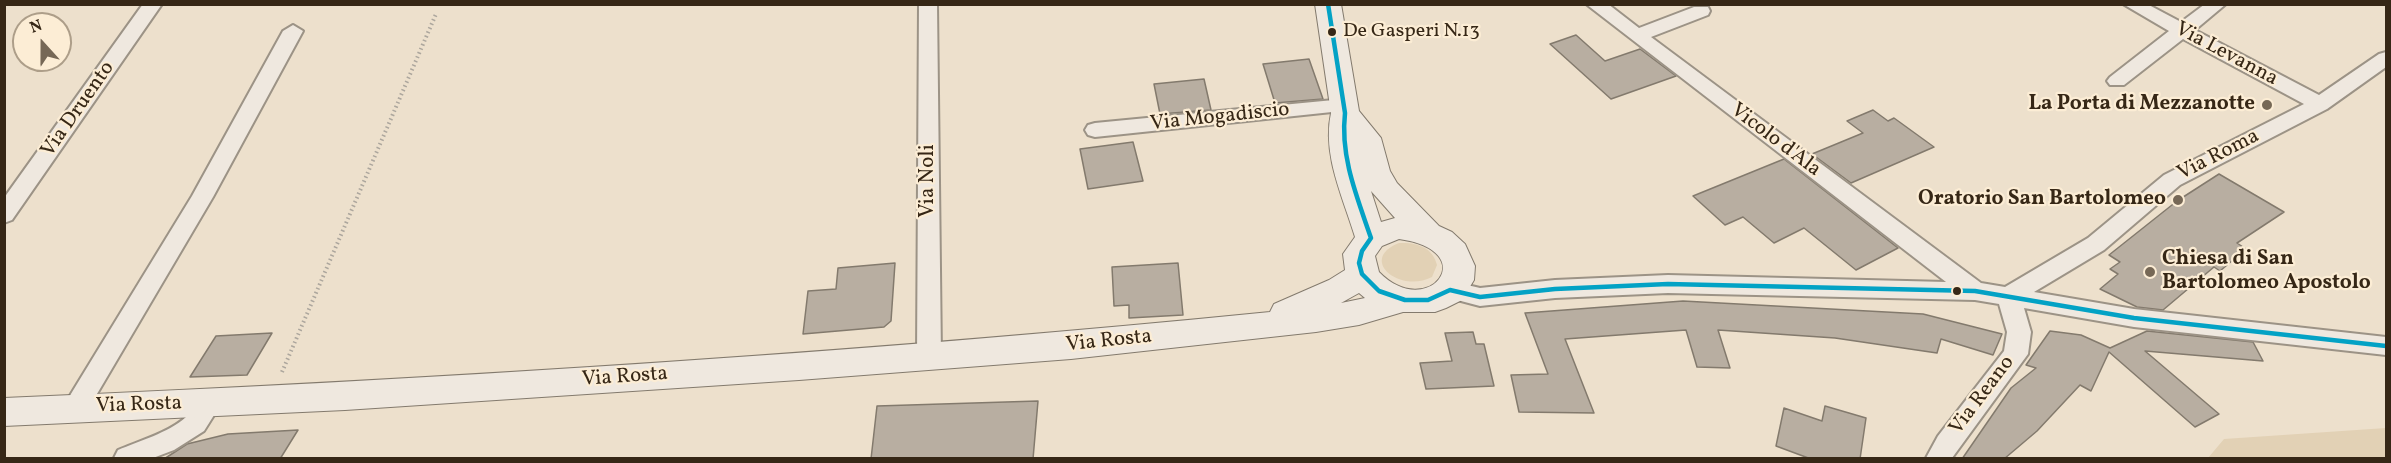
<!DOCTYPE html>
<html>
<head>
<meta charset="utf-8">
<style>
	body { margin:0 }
	#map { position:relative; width:2391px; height:463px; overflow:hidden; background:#ede0cc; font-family:Vollkorn,serif }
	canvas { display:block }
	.frame { position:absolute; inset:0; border:6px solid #362716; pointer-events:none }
	.north { position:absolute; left:12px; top:12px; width:60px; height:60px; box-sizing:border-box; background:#fcedd5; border:2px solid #ad9e89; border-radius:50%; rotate:339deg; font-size:16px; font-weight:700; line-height:24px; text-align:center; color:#362716 }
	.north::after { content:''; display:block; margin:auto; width:21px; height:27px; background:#766856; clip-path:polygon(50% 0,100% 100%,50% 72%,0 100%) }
</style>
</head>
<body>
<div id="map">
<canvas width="2391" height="463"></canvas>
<div class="frame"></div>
<div class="north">N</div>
</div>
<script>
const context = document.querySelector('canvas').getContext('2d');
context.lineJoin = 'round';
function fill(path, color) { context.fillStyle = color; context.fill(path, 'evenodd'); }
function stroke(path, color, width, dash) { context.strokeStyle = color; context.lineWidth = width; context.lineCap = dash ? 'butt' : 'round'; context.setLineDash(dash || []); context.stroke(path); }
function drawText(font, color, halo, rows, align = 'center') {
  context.font = font + ' Vollkorn,serif'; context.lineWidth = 4.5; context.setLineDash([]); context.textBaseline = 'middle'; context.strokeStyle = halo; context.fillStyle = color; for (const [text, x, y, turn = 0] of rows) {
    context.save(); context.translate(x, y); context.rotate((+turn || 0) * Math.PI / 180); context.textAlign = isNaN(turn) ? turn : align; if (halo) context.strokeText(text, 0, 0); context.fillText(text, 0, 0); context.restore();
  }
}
fill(new Path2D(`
	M 1399,243 C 1416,242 1433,247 1437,265 L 1432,277 C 1399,294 1358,259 1399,243 Z
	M 2386,428 L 2386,458 L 2208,458 L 2224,439 Z`), '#e2d1b5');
const building = new Path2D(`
	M 1576,35 L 1605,61 L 1640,49 L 1676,76 L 1611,99 L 1550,44 Z
	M 1309,59 L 1323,99 L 1275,103 L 1263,64 Z
	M 1204,79 L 1211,110 L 1160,114 L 1154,84 Z
	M 1873,110 L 1888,121 L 1894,118 L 1934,147 L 1851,183 L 1812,154 L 1863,133 L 1847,121 Z
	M 1133,142 L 1143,181 L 1088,189 L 1080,149 Z
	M 1784,159 L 1898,248 L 1856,270 L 1804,228 L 1774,243 L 1743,217 L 1725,225 L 1693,196 Z
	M 2219,174 L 2284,212 L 2237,243 L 2246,249 L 2220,271 L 2214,267 L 2163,310 L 2137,307 L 2100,289 L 2118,274 L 2110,269 L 2120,262 L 2109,255 L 2177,201 Z
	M 895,263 L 891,321 L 884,327 L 803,334 L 808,291 L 836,289 L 838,268 Z
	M 1178,263 L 1183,315 L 1129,318 L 1129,305 L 1114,306 L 1112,267 Z
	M 1683,301 L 1923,314 L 2002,334 L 1993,355 L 1941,339 L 1937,353 L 1835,338 L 1718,330 L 1730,368 L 1697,367 L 1686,330 L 1565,339 L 1594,413 L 1519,412 L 1511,375 L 1548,374 L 1525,313 Z
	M 2050,331 L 2081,335 L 2110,348 L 2147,331 L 2253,342 L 2263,361 L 2145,351 L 2219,414 L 2195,427 L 2109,352 L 2091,391 L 2080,385 L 2037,431 L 2004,459 L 1962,459 L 2011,388 L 2036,368 L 2026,365 Z
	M 1473,332 L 1476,344 L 1484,344 L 1494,386 L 1426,389 L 1420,363 L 1452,361 L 1445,333 Z
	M 272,333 L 247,375 L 190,377 L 216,336 Z
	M 1038,401 L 1033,459 L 871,459 L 877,406 Z
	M 1825,406 L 1866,418 L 1860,459 L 1811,459 L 1776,446 L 1784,408 L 1822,421 Z
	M 298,430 L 280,459 L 164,459 L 187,444 L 228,434 Z`);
fill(building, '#b8aea1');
stroke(building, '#837a6d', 1.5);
const street = new Path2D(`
	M 143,4 L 162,4 L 12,220 L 4,223 L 4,198 Z
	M 919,4 L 937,4 L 941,357 L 938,364 L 929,367 L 920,364 L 917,357 Z
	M 1586,4 L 1608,4 L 1639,28 L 1694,7 L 1708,7 L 1710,11 L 1708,15 L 1651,37 L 1981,283 L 2005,287 L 2088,238 L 2164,175 L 2304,104 L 2183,39 L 2124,85 L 2110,85 L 2107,81 L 2110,77 L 2169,31 L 2123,4 L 2147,4 L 2181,22 L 2205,4 L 2226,4 L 2195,30 L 2319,95 L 2379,54 L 2386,52 L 2386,67 L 2327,109 L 2180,185 L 2104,250 L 2034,292 L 2134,309 L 2386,337 L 2386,355 L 2134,327 L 2024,308 L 2031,332 L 2028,354 L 1952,458 L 1926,458 L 1938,436 L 2004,351 L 2007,332 L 1999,304 L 1975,300 L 1668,293 L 1555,298 L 1480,306 L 1442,296 L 1438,290 L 1442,284 L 1450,281 L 1480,288 L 1555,280 L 1668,275 L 1946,282 Z
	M 293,25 L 303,31 L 213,197 L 84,416 L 75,419 L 66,416 L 62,409 L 66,402 L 192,196 L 283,31 Z
	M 1344,99 L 1351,100 L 1354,105 L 1351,110 L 1095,137 L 1088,135 L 1085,130 L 1088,125 L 1095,123 Z
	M 208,394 L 217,397 L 221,404 L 204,431 L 174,450 L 153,458 L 114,458 L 118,450 C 139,441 168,433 186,417 C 195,408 195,398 208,394 Z`);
const secondary = new Path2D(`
	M 1315,4 L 1341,4 L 1359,111 L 1381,138 L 1390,171 L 1397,183 L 1439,226 L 1452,232 L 1465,244 L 1475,266 L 1474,280 L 1462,300 L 1446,308 L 1435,312 L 1403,312 L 1359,325 L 1316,332 L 1071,359 L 799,380 L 345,410 L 4,426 L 4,398 C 427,380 849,354 1270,312 L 1274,304 L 1329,280 L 1345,270 L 1343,254 L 1355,237 C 1343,197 1322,155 1331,113 ZM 1371,191 L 1395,218 L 1381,222 ZM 1399,239 C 1484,251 1428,322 1379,272 L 1375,256 L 1382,246 ZM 1359,293 L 1365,298 L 1341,303 Z`);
stroke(street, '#9c9386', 4);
stroke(secondary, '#837a6d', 2);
stroke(new Path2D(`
	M 282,372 L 436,14`), '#aca69d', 4, [1.5, 3]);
fill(street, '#efe8df');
fill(secondary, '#efe8df');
stroke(new Path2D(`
	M 1328,4 L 1345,113 C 1340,157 1357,197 1371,238 L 1362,251 L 1359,263 L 1362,274 L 1379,291 L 1405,300 L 1428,300 L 1450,290 L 1480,297 L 1555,289 L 1668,284 L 1975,291 L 2134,318 L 2386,346`), '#03a2c5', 4.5);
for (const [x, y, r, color] of [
	[1332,32,5,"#362716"],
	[2267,105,6,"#766856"],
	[2178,200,6,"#766856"],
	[2150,272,6,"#766856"],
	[1957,291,5,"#362716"]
]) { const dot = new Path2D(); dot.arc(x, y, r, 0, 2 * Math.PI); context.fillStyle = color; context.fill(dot); stroke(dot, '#fcedd5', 2); }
drawText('20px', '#362716', '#fcedd5', [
	["De Gasperi N.13",1343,32]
], 'left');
drawText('21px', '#362716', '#fcedd5', [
	["Via Levanna",2226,55,28],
	["Via Druento",79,110,-55],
	["Via Mogadiscio",1220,118,-6],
	["Vicolo d'Ala",1775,141,37],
	["Via Roma",2219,156,-27],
	["Via Noli",929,181,-90],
	["Via Rosta",1109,342,-6],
	["Via Rosta",625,378,-4],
	["Via Reano",1983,396,-53],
	["Via Rosta",139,406,-2]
]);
drawText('bold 21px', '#362716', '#fcedd5', [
	["La Porta di Mezzanotte",2255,105],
	["Oratorio San Bartolomeo",2166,200],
	["Chiesa di San",2162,260,"left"],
	["Bartolomeo Apostolo",2162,284,"left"]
], 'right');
</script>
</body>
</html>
